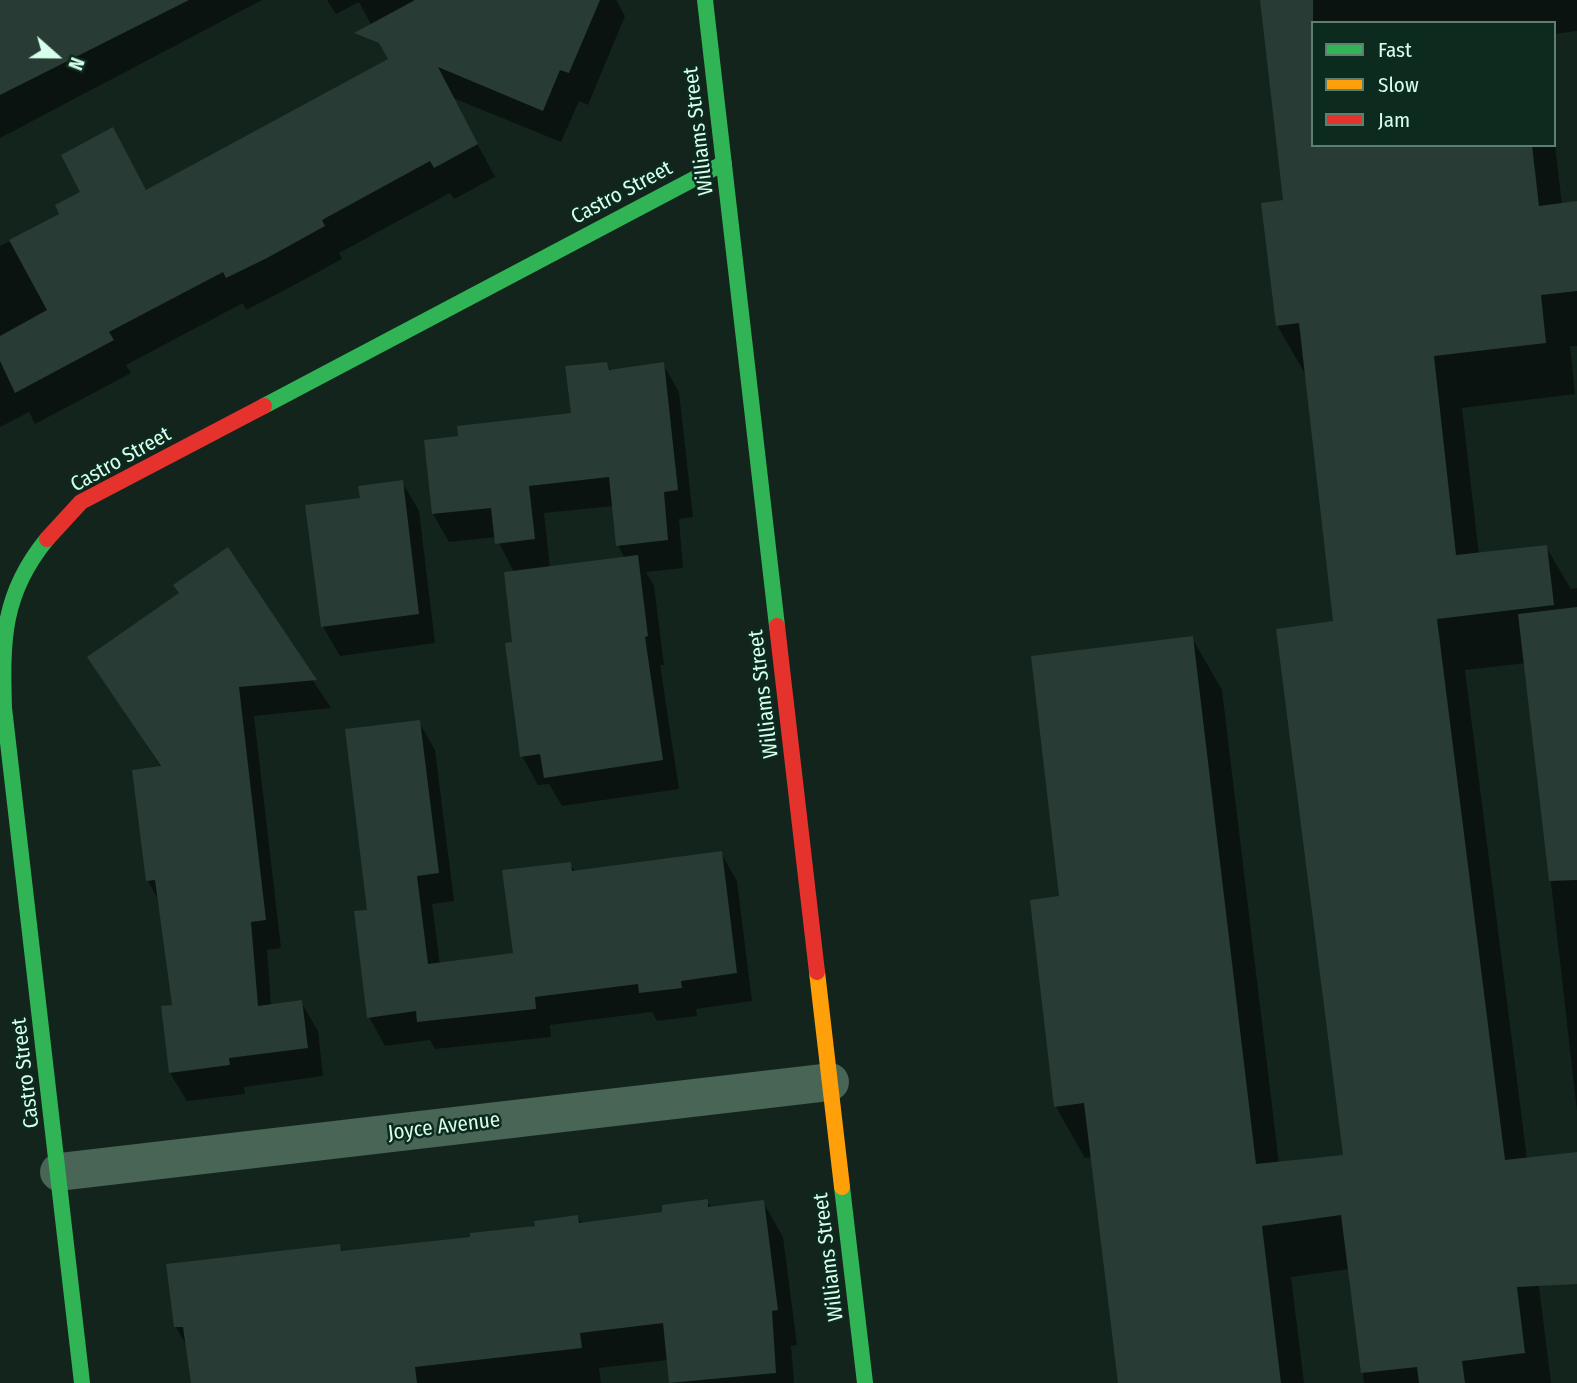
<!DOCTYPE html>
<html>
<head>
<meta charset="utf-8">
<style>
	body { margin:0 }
	#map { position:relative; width:1577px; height:1383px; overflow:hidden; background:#13241d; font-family:"Fira Sans Condensed",sans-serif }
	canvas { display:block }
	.legend { position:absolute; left:1311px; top:21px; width:245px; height:126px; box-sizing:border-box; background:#0d2a1e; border:2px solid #5d7f70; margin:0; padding:9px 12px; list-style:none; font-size:21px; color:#d6ffec }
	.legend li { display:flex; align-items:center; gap:14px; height:35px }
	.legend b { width:35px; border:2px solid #5d7f70 }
	.north { position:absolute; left:21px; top:21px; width:70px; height:70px; -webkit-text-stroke:5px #0d2a1e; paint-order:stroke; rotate:111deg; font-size:19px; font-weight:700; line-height:28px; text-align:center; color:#d6ffec }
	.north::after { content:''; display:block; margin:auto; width:24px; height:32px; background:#d6ffec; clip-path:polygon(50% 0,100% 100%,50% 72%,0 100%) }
</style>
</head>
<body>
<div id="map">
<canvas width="1577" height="1383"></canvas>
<ul class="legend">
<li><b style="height:9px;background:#30b455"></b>Fast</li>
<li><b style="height:9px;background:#ff9f0a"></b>Slow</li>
<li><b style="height:9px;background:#e5322d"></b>Jam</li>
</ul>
<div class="north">N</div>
</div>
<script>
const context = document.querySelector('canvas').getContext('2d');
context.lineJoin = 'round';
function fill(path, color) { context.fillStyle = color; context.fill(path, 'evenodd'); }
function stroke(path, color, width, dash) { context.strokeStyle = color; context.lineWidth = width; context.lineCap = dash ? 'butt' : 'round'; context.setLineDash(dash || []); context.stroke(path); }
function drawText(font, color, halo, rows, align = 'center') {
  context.font = font + ' "Fira Sans Condensed",sans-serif'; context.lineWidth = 5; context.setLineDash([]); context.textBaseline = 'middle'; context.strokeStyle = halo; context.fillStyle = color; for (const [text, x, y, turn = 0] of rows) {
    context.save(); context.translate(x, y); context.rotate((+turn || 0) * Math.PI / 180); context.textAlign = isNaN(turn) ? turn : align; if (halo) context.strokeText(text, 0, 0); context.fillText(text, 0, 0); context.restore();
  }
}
fill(new Path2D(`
	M 0,0 L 262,0 L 0,138 Z
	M 327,0 L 616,0 L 625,16 L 588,105 L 579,101 L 561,142 L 453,98 L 495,177 L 454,199 L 450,193 L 339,253 L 342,259 L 285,290 L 246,310 L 243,303 L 126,365 L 131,373 L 35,424 L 29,412 L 0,427 L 0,246 L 62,215 L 147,191 L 390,60 L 359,2 L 336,14 Z
	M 1262,0 L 1577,0 L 1577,31 L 1554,34 L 1554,23 L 1313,23 L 1313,145 L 1554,145 L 1554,136 L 1562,205 L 1577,203 L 1577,346 L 1570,346 L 1575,394 L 1462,408 L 1479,555 L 1546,547 L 1571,589 L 1577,588 L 1577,1111 L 1526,663 L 1465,670 L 1538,1246 L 1534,1247 L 1551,1383 L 1364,1383 L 1350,1269 L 1291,1277 L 1304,1383 L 1120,1383 L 1093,1157 L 1085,1158 L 1056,1107 L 1061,898 L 1192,638 L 1222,690 L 1279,1164 L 1345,1157 L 1335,623 L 1307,377 L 1277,325 L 1285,202 Z
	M 606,363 L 611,371 L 663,364 L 679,392 L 693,517 L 679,519 L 683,568 L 646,572 L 654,586 L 664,665 L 660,665 L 679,789 L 562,806 L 549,784 L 538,785 L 522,756 L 514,643 L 514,572 L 496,537 L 449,542 L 433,514 L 426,442 L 573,414 ZM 613,506 L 618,545 L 625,559 L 550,568 L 544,513 Z
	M 402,482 L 419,511 L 435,643 L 340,656 L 323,627 L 362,500 Z
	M 227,550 L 331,708 L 254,716 L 281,948 L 267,950 L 271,1006 L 301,1002 L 318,1031 L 323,1076 L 244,1087 L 245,1094 L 187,1101 L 170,1073 L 174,1006 L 159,901 L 148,881 L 161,767 L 89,657 L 180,595 Z
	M 419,722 L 435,750 L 454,901 L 432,904 L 440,965 L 515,955 L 570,864 L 575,872 L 721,853 L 737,881 L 752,1001 L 696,1009 L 697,1016 L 657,1021 L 652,1012 L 550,1025 L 551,1037 L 435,1049 L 430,1040 L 385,1046 L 369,1017 L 369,911 Z
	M 707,1201 L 711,1208 L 763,1202 L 783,1237 L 797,1345 L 791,1346 L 794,1383 L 670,1383 L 668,1360 L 599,1368 L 601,1383 L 192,1383 L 188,1348 L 176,1327 L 339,1246 L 343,1252 L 472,1238 L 578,1217 L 582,1224 L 664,1213 Z`), '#0007');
fill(new Path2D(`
	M 0,0 L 189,0 L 0,95 Z
	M 415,0 L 600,0 L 569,73 L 560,70 L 543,111 L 438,67 L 478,144 L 434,168 L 430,161 L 322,220 L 325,226 L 267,258 L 226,278 L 223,272 L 109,332 L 114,340 L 15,393 L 0,361 L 0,336 L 47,310 L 9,240 L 59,214 L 55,205 L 80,192 L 61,155 L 113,127 L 146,190 L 388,59 L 379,43 L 354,33 Z
	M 1260,0 L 1313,0 L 1313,145 L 1532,145 L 1539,206 L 1577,201 L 1577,291 L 1541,295 L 1546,343 L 1434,356 L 1456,555 L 1547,545 L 1554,605 L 1437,619 L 1505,1160 L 1577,1152 L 1577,1284 L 1517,1287 L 1525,1353 L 1462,1361 L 1465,1383 L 1419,1383 L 1417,1367 L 1361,1373 L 1341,1215 L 1262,1226 L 1281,1383 L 1118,1383 L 1084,1103 L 1054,1107 L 1030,900 L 1059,896 L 1031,656 L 1193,636 L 1256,1164 L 1343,1155 L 1276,629 L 1333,621 L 1299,323 L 1276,326 L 1261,203 L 1283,200 Z
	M 607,362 L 609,370 L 664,362 L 678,490 L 664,492 L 668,540 L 616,546 L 609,477 L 529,486 L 535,539 L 495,544 L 491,508 L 432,514 L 424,440 L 458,436 L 457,426 L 571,413 L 565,366 Z
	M 403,480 L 419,614 L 321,627 L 305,505 L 360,498 L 358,486 Z
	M 228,547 L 317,680 L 239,687 L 266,920 L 251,922 L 258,1006 L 302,1000 L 308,1048 L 229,1058 L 230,1065 L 169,1073 L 161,1006 L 172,1005 L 155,880 L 146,881 L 132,770 L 161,766 L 87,657 L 179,593 L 173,585 Z
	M 638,555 L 648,636 L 645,637 L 663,760 L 544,778 L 540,754 L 520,757 L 505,643 L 512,642 L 504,572 Z
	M 1577,607 L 1577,880 L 1549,881 L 1518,614 Z
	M 420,720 L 439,873 L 417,876 L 428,964 L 513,953 L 502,870 L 571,862 L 572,871 L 722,851 L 737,973 L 681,981 L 682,988 L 639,993 L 638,984 L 535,997 L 536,1009 L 417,1022 L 416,1011 L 367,1018 L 354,911 L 367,910 L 345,729 Z
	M 708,1199 L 708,1207 L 764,1200 L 778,1310 L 772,1311 L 776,1373 L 669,1383 L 663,1323 L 580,1333 L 582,1348 L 415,1367 L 417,1383 L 191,1383 L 183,1327 L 174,1327 L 166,1264 L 340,1244 L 341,1251 L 470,1237 L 470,1233 L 535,1226 L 534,1221 L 578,1215 L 579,1223 L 662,1212 L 662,1205 Z`), '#283b34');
stroke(new Path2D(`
	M 59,1172 L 830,1082`), '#486556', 38);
stroke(new Path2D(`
	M 705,0 L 777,626
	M 264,406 L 724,163
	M 47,539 C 2,594 2,640 4,708 L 82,1383
	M 842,1187 L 865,1383`), '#30b455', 16);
stroke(new Path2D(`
	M 817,972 L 842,1187`), '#ff9f0a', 16);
stroke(new Path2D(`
	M 47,539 L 81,502 L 264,406
	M 777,626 L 817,972`), '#e5322d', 16);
drawText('21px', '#d6ffec', '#0d2a1e', [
	["Williams Street",699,131,-97],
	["Castro Street",622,193,-28],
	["Castro Street",121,460,-29],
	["Williams Street",764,694,-97],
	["Castro Street",26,1073,-97],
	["Joyce Avenue",444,1127,-7],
	["Williams Street",829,1257,-97]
]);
</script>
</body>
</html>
